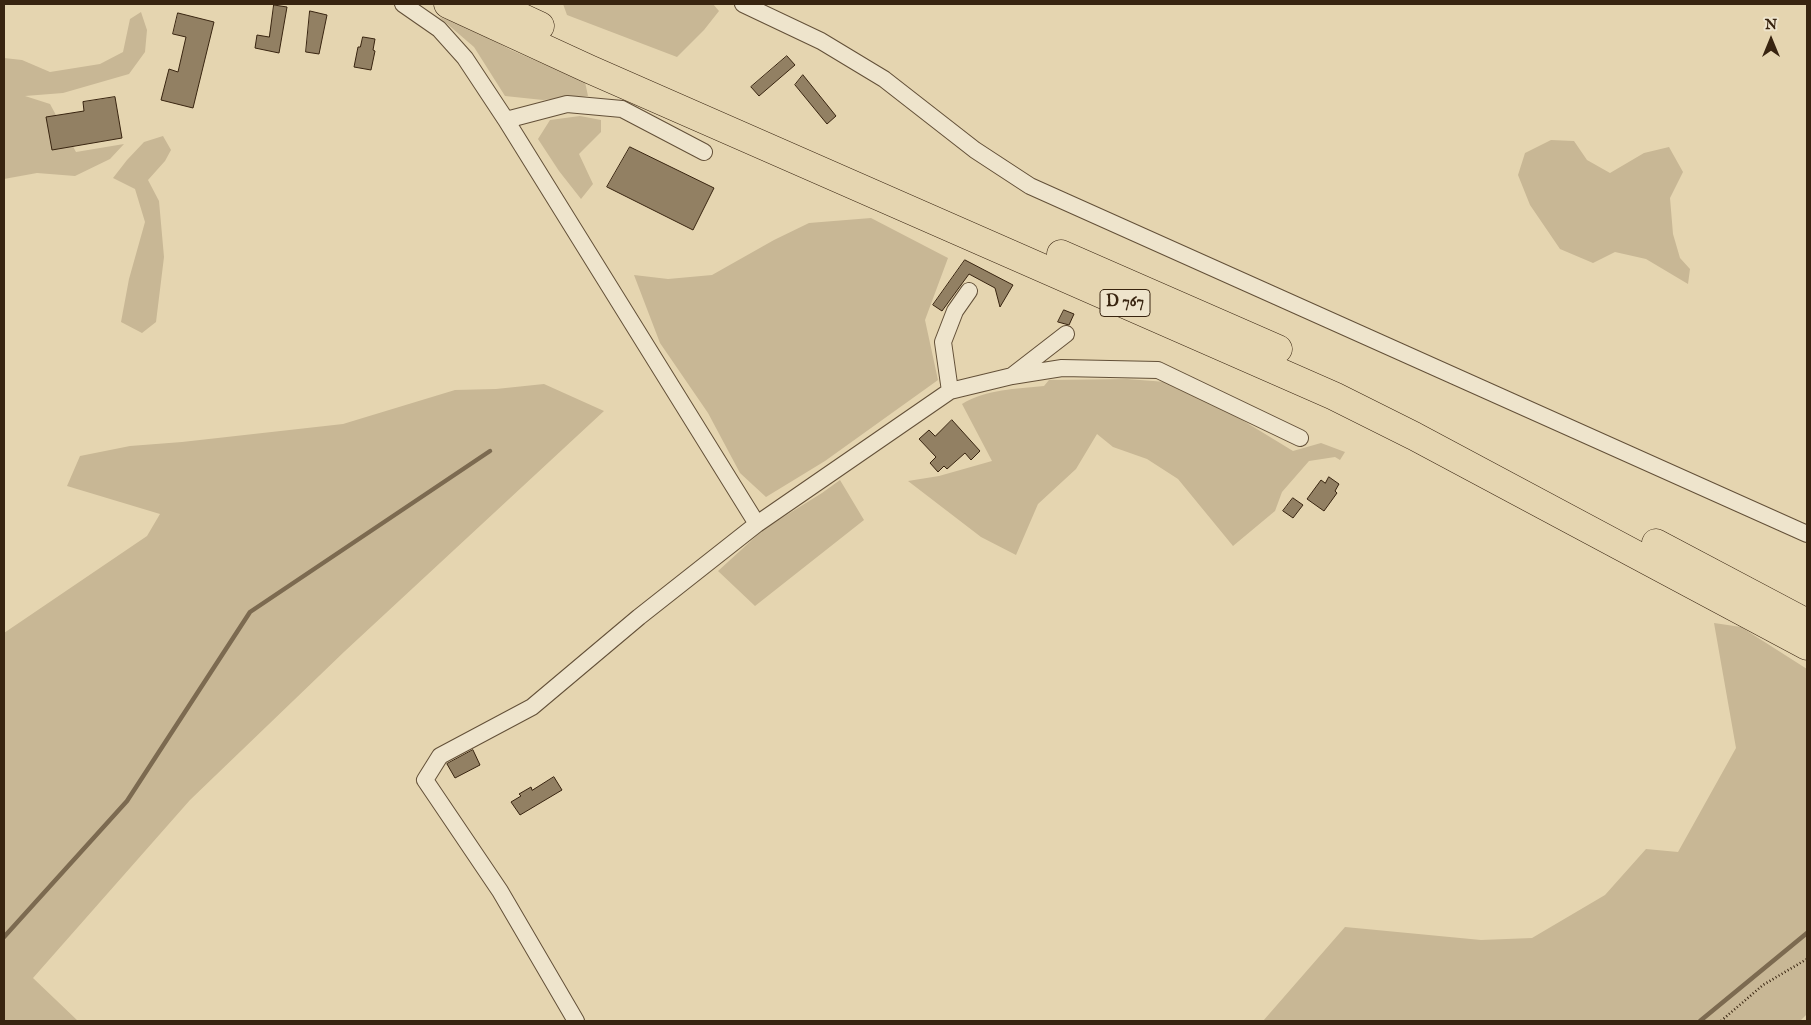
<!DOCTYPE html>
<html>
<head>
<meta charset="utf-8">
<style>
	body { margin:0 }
	#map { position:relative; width:1811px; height:1025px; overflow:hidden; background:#e5d5b0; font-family:"IM FELL English",serif }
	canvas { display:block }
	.frame { position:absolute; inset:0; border:5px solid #382410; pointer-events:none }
	.north { position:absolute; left:1746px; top:15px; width:50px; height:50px; -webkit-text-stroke:4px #eee4cc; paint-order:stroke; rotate:0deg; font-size:14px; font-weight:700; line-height:20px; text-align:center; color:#382410 }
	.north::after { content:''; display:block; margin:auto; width:18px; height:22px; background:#382410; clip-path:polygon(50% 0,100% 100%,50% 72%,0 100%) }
</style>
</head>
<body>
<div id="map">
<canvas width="1811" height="1025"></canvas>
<div class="frame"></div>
<div class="north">N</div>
</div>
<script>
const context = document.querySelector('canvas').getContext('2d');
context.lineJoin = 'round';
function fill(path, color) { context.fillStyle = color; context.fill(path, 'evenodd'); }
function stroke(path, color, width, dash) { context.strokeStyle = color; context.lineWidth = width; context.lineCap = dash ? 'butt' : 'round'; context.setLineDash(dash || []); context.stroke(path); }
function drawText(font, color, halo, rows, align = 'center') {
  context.font = font + ' "IM FELL English",serif'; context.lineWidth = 4.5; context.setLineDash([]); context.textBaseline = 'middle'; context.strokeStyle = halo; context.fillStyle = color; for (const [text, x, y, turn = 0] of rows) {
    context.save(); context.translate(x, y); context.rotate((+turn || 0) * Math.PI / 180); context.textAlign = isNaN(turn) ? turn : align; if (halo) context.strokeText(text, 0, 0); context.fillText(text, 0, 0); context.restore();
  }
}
fill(new Path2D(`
	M 563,4 L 699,4 L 702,5 L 713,4 L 719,11 L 704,30 L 677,57 L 567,15 Z
	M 141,12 L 147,30 L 145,52 L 129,74 L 63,93 L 25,96 L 50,104 L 76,152 L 124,144 L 110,159 L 75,176 L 37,173 L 4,179 L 4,58 L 22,60 L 50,72 L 100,64 L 123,52 L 130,19 Z
	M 439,17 L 464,25 L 511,50 L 585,82 L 588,96 L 543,100 L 505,96 L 474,47 Z
	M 580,116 L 601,120 L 601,132 L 579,154 L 593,184 L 581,199 L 559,171 L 538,139 L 550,120 Z
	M 163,136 L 171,150 L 165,161 L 148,180 L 159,201 L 164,257 L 156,322 L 142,333 L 121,322 L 129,279 L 145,222 L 135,189 L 113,178 L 127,160 L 144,142 Z
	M 1551,140 L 1574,141 L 1587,160 L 1610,173 L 1644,153 L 1669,147 L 1683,172 L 1670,198 L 1673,234 L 1680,258 L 1690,269 L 1688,284 L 1646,259 L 1615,252 L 1593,263 L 1560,249 L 1530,205 L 1518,175 L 1525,153 Z
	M 871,218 L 948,258 L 925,320 L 938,380 L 825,461 L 766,497 L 740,473 L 708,413 L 660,343 L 634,275 L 668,279 L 712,275 L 774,240 L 809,223 Z
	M 1127,379 L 1166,382 L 1229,412 L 1293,451 L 1321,443 L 1345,452 L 1340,460 L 1335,457 L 1309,461 L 1282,492 L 1275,511 L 1233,546 L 1178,479 L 1147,459 L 1113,447 L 1097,434 L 1076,469 L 1038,504 L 1016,555 L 981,537 L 908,481 L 939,476 L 992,461 L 962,404 C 987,389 1016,389 1044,386 L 1049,380 Z
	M 544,384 L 604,411 L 345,651 L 190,800 L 33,978 L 78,1021 L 4,1021 L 4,633 L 147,536 L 160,514 L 67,486 L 80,456 L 130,446 L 182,442 L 343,424 L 455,390 L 496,389 Z
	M 840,480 L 864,520 L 755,606 L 718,571 L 764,529 L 822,493 Z
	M 1714,623 L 1741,627 L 1807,669 L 1807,1014 L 1800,1021 L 1263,1021 L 1345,927 L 1481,940 L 1532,938 L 1605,895 L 1646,849 L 1678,852 L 1736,748 Z`), '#c8b795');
stroke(new Path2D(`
	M 4,937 L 127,801 L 250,612 L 490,451
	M 1700,1021 L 1807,933`), '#7c6a50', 4.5);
const building = new Path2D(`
	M 274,5 L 287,7 L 279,53 L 255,48 L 257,35 L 269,37 Z
	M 310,11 L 327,15 L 319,54 L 306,52 Z
	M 178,13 L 214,22 L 193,108 L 161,100 L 169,69 L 178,72 L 186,37 L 173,34 Z
	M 363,37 L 375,39 L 373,50 L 375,51 L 371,70 L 354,67 L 358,47 L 360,47 Z
	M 787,56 L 795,65 L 759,96 L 751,87 Z
	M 803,75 L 836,116 L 827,124 L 795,85 Z
	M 115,97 L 122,138 L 52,150 L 46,117 L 84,111 L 83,102 Z
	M 630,147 L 714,188 L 693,230 L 607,187 Z
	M 965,260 L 1013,285 L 1000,307 L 995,288 L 969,274 L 942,311 L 933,305 Z
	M 1064,310 L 1074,314 L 1069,325 L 1058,322 Z
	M 952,420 L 980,451 L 971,460 L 965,453 L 947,469 L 944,466 L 938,472 L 930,463 L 936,457 L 919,439 L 929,430 L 935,436 Z
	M 1329,477 L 1339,484 L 1335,491 L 1337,493 L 1324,511 L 1307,499 L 1321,480 L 1325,483 Z
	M 1293,498 L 1303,505 L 1293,518 L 1283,511 Z
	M 473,750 L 480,765 L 455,778 L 447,764 Z
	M 554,777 L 562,790 L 520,815 L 511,802 L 521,796 L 519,794 L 531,787 L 532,790 Z`);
fill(building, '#928063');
stroke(building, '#382410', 1);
const street = new Path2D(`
	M 403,4 L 439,29 L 465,58 L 506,120 L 757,524
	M 743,4 L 821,41 L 884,79 L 975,150 L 1030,186 L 1807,534
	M 506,120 L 567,104 L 622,109 L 704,152
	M 1013,375 L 1066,334
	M 950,391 L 943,342 L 955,311 L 969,291
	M 576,1021 L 500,891 L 425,780 L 440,756 L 532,707 L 639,617 L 757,524 L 950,391 L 1012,376 L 1062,368 L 1158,370 L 1300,438`);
const highway = new Path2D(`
	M 448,4 L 589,69 L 1334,396 L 1414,436 L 1807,646
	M 493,4 L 540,26
	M 1061,254 L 1278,349
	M 1656,543 L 1807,623`);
stroke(street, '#635038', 18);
stroke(highway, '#382410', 29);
stroke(new Path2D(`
	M 1721,1021 L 1763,985 L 1807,959`), '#382410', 2.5, [1, 2.5]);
stroke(street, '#eee4cc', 16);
stroke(highway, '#e5d5b0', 28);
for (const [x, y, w] of [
	[1125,303,50]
]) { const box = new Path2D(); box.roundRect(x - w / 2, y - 13.5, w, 27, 4); context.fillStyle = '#eee4cc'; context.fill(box); stroke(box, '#382410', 1); }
drawText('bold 16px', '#382410', null, [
	["D 767",1125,303]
]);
</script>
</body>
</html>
